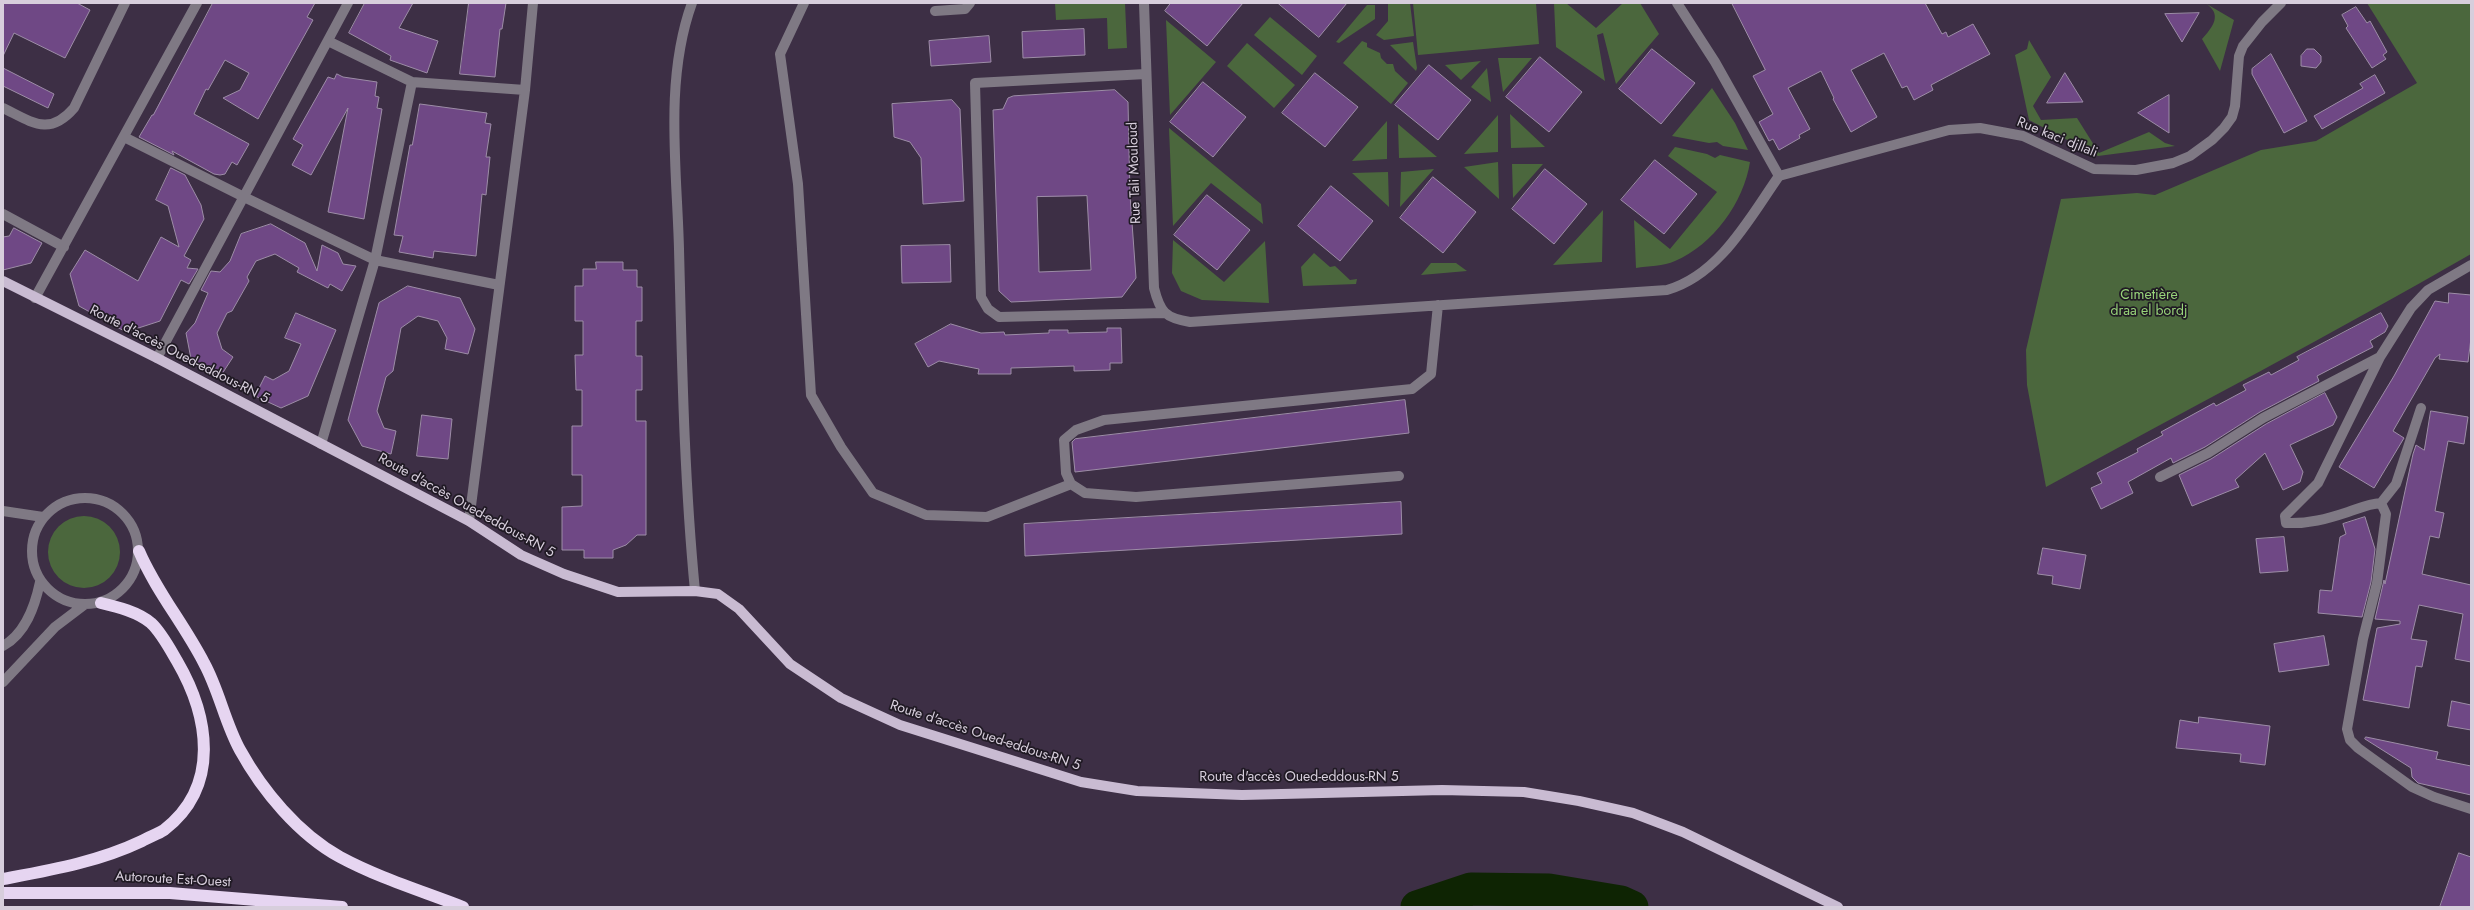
<!DOCTYPE html>
<html>
<head>
<meta charset="utf-8">
<style>
	body { margin:0 }
	#map { position:relative; width:2474px; height:910px; overflow:hidden; background:#3d2f45; font-family:Jost,sans-serif }
	canvas { display:block }
	.frame { position:absolute; inset:0; border:4px solid #d7cedc; pointer-events:none }
</style>
</head>
<body>
<div id="map">
<canvas width="2474" height="910"></canvas>
<div class="frame"></div>
</div>
<script>
const context = document.querySelector('canvas').getContext('2d');
context.lineJoin = 'round';
function fill(path, color) { context.fillStyle = color; context.fill(path, 'evenodd'); }
function stroke(path, color, width, dash) { context.strokeStyle = color; context.lineWidth = width; context.lineCap = dash ? 'butt' : 'round'; context.setLineDash(dash || []); context.stroke(path); }
function drawText(font, color, halo, rows, align = 'center') {
  context.font = font + ' Jost,sans-serif'; context.lineWidth = 3.5; context.setLineDash([]); context.textBaseline = 'middle'; context.strokeStyle = halo; context.fillStyle = color; for (const [text, x, y, turn = 0] of rows) {
    context.save(); context.translate(x, y); context.rotate((+turn || 0) * Math.PI / 180); context.textAlign = isNaN(turn) ? turn : align; if (halo) context.strokeText(text, 0, 0); context.fillText(text, 0, 0); context.restore();
  }
}
fill(new Path2D(`
	M 1055,3 L 1125,3 L 1127,48 L 1108,49 L 1107,18 L 1056,20 Z
	M 1388,3 L 1410,3 L 1414,36 L 1384,40 L 1376,35 L 1388,21 Z
	M 1413,3 L 1536,3 L 1539,44 L 1418,55 Z
	M 1554,3 L 1566,3 L 1596,28 L 1623,3 L 1640,3 L 1659,34 L 1616,84 L 1603,33 L 1597,35 L 1605,81 L 1556,47 Z
	M 2205,3 L 2234,20 L 2220,71 L 2202,39 C 2213,27 2223,14 2205,3 Z
	M 2367,3 L 2471,3 L 2471,254 C 2331,335 2188,409 2046,487 L 2027,385 L 2026,350 L 2061,199 L 2137,193 L 2155,195 L 2261,150 L 2316,141 L 2417,83 Z
	M 1367,5 L 1375,5 L 1375,19 L 1339,43 L 1336,42 Z
	M 1270,17 L 1317,56 L 1302,75 L 1254,35 Z
	M 1166,20 L 1216,62 L 1170,115 Z
	M 2029,40 L 2051,77 L 2033,106 L 2041,120 L 2077,118 L 2099,153 L 2149,132 L 2165,143 L 2175,146 L 2098,156 L 2029,120 L 2015,55 L 2027,49 Z
	M 1362,41 L 1367,43 L 1367,47 L 1380,53 L 1381,58 L 1387,64 L 1393,64 L 1395,71 L 1408,83 L 1391,104 L 1343,63 Z
	M 1413,42 L 1417,68 L 1416,71 L 1390,45 Z
	M 1247,43 L 1295,85 L 1274,108 L 1227,66 Z
	M 1498,58 L 1532,58 L 1503,92 Z
	M 1481,61 L 1461,80 L 1445,65 Z
	M 1487,68 L 1491,102 L 1471,87 Z
	M 1712,88 L 1735,123 L 1748,150 L 1723,146 L 1717,142 L 1709,143 L 1672,136 Z
	M 1510,114 L 1545,147 L 1511,148 Z
	M 1498,115 L 1498,152 L 1464,154 Z
	M 1387,121 L 1387,159 L 1352,161 Z
	M 1398,124 L 1437,157 L 1399,158 Z
	M 1169,128 L 1261,204 L 1263,224 L 1211,183 L 1173,226 Z
	M 1675,147 L 1707,154 L 1715,158 L 1720,155 L 1750,162 C 1744,202 1713,245 1675,261 C 1664,266 1648,266 1636,268 L 1634,220 L 1670,249 L 1717,192 L 1668,156 Z
	M 1498,162 L 1499,199 L 1464,167 Z
	M 1512,164 L 1543,164 L 1513,198 Z
	M 1434,169 L 1400,207 L 1401,172 Z
	M 1388,172 L 1389,207 L 1352,173 Z
	M 1603,210 L 1602,262 L 1553,265 Z
	M 1173,240 L 1224,282 L 1265,241 L 1269,303 L 1202,300 L 1181,291 L 1172,273 Z
	M 1314,253 L 1330,267 L 1335,266 L 1350,280 L 1357,279 L 1356,284 L 1303,286 L 1301,267 Z
	M 1431,263 L 1456,263 L 1467,271 L 1421,275 Z
	M48 552a36 36 0 1 1 72 0a36 36 0 1 1-72 0Z`), '#4b673d');
stroke(new Path2D(`
	M 1417,907 L 1471,889 L 1549,890 L 1621,902 L 1632,907`), '#0e2403', 33);
const building = new Path2D(`
	M 3,3 L 77,3 L 90,10 L 65,58 L 14,33 L 3,56 Z
	M 213,3 L 315,3 L 307,17 L 313,20 L 258,119 L 223,98 L 240,90 L 249,73 L 225,60 L 208,90 L 206,89 L 194,114 L 249,144 L 237,165 L 232,162 L 225,174 L 220,175 L 214,174 L 172,151 L 174,155 L 139,137 L 152,115 L 153,115 Z
	M 365,3 L 413,3 L 399,28 L 438,41 L 427,73 L 390,60 L 391,56 L 349,33 Z
	M 469,3 L 506,3 L 502,29 L 500,29 L 495,77 L 460,74 Z
	M 1171,3 L 1243,3 L 1207,46 L 1165,11 Z
	M 1278,3 L 1347,3 L 1319,37 Z
	M 1732,3 L 1925,3 L 1942,34 L 1946,32 L 1948,37 L 1973,24 L 1990,54 L 1931,85 L 1933,90 L 1914,100 L 1907,86 L 1902,88 L 1884,53 L 1851,70 L 1877,117 L 1851,132 L 1833,99 L 1834,98 L 1821,71 L 1788,88 L 1810,129 L 1799,135 L 1800,138 L 1779,150 L 1773,139 L 1769,141 L 1759,122 L 1773,114 L 1753,76 L 1765,70 Z
	M 2356,7 L 2367,23 L 2370,21 L 2387,52 L 2383,55 L 2386,59 L 2372,68 L 2346,28 L 2348,26 L 2342,15 Z
	M 2199,13 L 2182,42 L 2165,14 Z
	M 1084,29 L 1085,55 L 1023,58 L 1022,32 Z
	M 989,36 L 991,62 L 931,66 L 929,41 Z
	M 1652,49 L 1695,83 L 1661,124 L 1619,89 Z
	M 2307,49 L 2314,49 L 2321,56 L 2321,62 L 2316,68 L 2301,66 L 2301,56 Z
	M 2271,54 L 2307,121 L 2284,133 L 2252,74 L 2252,69 Z
	M 1540,57 L 1582,92 L 1549,132 L 1506,97 Z
	M 1429,65 L 1471,100 L 1438,140 L 1395,105 Z
	M 3,68 L 54,94 L 48,108 L 3,86 Z
	M 1315,73 L 1358,107 L 1325,147 L 1282,113 Z
	M 2065,73 L 2083,102 L 2047,103 Z
	M 337,74 L 343,77 L 377,82 L 375,96 L 379,97 L 377,108 L 382,109 L 364,219 L 328,212 L 348,108 L 311,175 L 292,165 L 303,145 L 293,139 L 328,77 L 334,79 Z
	M 2375,75 L 2385,93 L 2322,129 L 2314,116 L 2363,88 L 2360,84 Z
	M 1203,82 L 1246,117 L 1213,157 L 1170,122 Z
	M 1115,90 L 1128,102 L 1130,195 L 1136,278 L 1122,297 L 1011,302 L 999,291 L 993,110 L 1003,109 L 1008,98 L 1013,96 ZM 1087,196 L 1091,270 L 1039,272 L 1037,197 Z
	M 2169,95 L 2169,133 L 2138,113 Z
	M 952,100 L 960,109 L 964,201 L 923,204 L 921,158 L 910,142 L 894,137 L 892,104 Z
	M 420,104 L 487,113 L 485,123 L 491,124 L 486,157 L 490,157 L 486,195 L 482,194 L 476,256 L 434,251 L 433,258 L 399,252 L 403,236 L 394,235 L 410,145 L 412,145 Z
	M 1655,160 L 1697,194 L 1664,234 L 1621,200 Z
	M 171,168 L 185,175 L 201,205 L 204,219 L 184,256 L 191,260 L 187,268 L 198,269 L 189,284 L 181,280 L 160,321 L 126,332 L 79,306 L 70,274 L 85,250 L 138,281 L 161,237 L 179,247 L 168,206 L 156,200 Z
	M 1545,169 L 1587,204 L 1554,244 L 1512,209 Z
	M 1433,177 L 1476,212 L 1443,253 L 1400,218 Z
	M 1331,186 L 1373,221 L 1340,261 L 1298,226 Z
	M 1207,195 L 1250,230 L 1217,270 L 1174,235 Z
	M 271,224 L 305,243 L 317,271 L 322,245 L 338,253 L 343,264 L 356,266 L 342,291 L 330,284 L 328,288 L 297,272 L 299,268 L 275,254 L 256,261 L 247,277 L 249,281 L 232,311 L 227,313 L 217,333 L 222,349 L 233,357 L 220,377 L 211,371 L 192,364 L 186,333 L 195,323 L 208,293 L 201,290 L 211,271 L 220,272 L 230,261 L 241,234 Z
	M 14,228 L 42,243 L 31,263 L 3,270 L 3,237 L 9,236 Z
	M 950,245 L 951,282 L 902,283 L 901,246 Z
	M 596,262 L 623,262 L 623,270 L 637,270 L 637,287 L 642,287 L 642,321 L 636,321 L 636,356 L 642,356 L 642,390 L 636,390 L 636,421 L 646,421 L 646,535 L 637,535 L 626,545 L 613,550 L 613,558 L 584,558 L 584,550 L 562,550 L 562,507 L 582,506 L 582,475 L 572,475 L 572,426 L 582,426 L 582,390 L 576,390 L 575,355 L 583,355 L 583,321 L 575,321 L 575,286 L 583,286 L 583,269 L 596,269 Z
	M 408,286 L 460,298 L 475,329 L 468,354 L 445,349 L 447,338 L 438,321 L 418,316 L 401,328 L 393,371 L 386,377 L 377,411 L 384,428 L 396,431 L 391,454 L 362,446 L 348,420 L 379,303 Z
	M 2449,293 L 2471,295 L 2471,338 L 2468,362 L 2439,359 L 2440,354 L 2435,358 L 2393,431 L 2404,438 L 2374,488 L 2339,467 L 2394,376 L 2435,301 L 2448,303 Z
	M 296,313 L 336,330 L 308,396 L 281,408 L 255,396 L 265,376 L 273,380 L 289,371 L 301,344 L 285,338 Z
	M 2381,313 L 2388,326 L 2385,332 L 2370,341 L 2373,347 L 2317,376 L 2319,381 L 2260,412 L 2205,447 L 2173,463 L 2171,458 L 2128,482 L 2133,493 L 2101,509 L 2091,488 L 2102,483 L 2097,473 L 2138,452 L 2137,449 L 2163,435 L 2161,432 L 2214,403 L 2216,406 L 2246,390 L 2243,385 L 2269,372 L 2271,375 L 2299,360 L 2297,357 Z
	M 951,324 L 981,333 L 1004,332 L 1005,335 L 1049,333 L 1049,330 L 1068,330 L 1068,333 L 1107,332 L 1107,328 L 1121,328 L 1122,363 L 1110,363 L 1110,370 L 1074,371 L 1074,366 L 1011,368 L 1011,374 L 978,374 L 979,369 L 939,361 L 928,367 L 915,344 Z
	M 2325,393 L 2337,417 L 2333,425 L 2290,445 L 2303,472 L 2300,482 L 2283,490 L 2265,453 L 2235,480 L 2239,487 L 2192,506 L 2179,475 L 2211,459 L 2266,424 Z
	M 1405,400 L 1409,433 L 1075,472 L 1072,442 L 1075,439 Z
	M 2431,411 L 2468,417 L 2464,444 L 2448,441 L 2435,511 L 2444,513 L 2439,538 L 2430,536 L 2422,574 L 2471,585 L 2471,662 L 2455,659 L 2463,614 L 2419,605 L 2411,639 L 2427,641 L 2422,667 L 2416,666 L 2409,708 L 2363,700 L 2377,628 L 2400,624 L 2400,621 L 2375,619 L 2384,580 L 2385,584 L 2413,454 L 2416,445 L 2424,450 Z
	M 422,415 L 452,419 L 448,459 L 417,456 Z
	M 1401,502 L 1402,534 L 1025,556 L 1024,524 Z
	M 2365,517 L 2375,549 L 2371,582 L 2362,617 L 2318,613 L 2320,590 L 2332,591 L 2340,537 L 2346,534 L 2343,524 Z
	M 2284,537 L 2288,571 L 2260,573 L 2256,539 Z
	M 2043,548 L 2086,555 L 2080,589 L 2052,584 L 2053,576 L 2038,574 Z
	M 2324,636 L 2329,665 L 2279,672 L 2274,644 Z
	M 2452,701 L 2471,705 L 2471,730 L 2448,726 Z
	M 2199,717 L 2270,726 L 2265,765 L 2240,762 L 2241,754 L 2176,748 L 2180,720 L 2198,723 Z
	M 2366,737 L 2438,752 L 2436,759 L 2471,766 L 2471,795 L 2418,783 L 2412,777 L 2411,768 L 2365,739 Z
	M 2459,853 L 2471,857 L 2471,907 L 2440,907 Z`);
fill(building, '#6f4885');
stroke(building, '#9d8da7', 1);
stroke(new Path2D(`
	M 692,3 C 664,80 677,169 679,249 C 682,363 684,477 695,591
	M 804,3 L 780,54 L 798,184 L 811,395 L 841,447 L 873,493 L 926,515 L 987,517 L 1071,484
	M 1144,3 L 1154,288 C 1160,312 1165,318 1190,322 L 1667,290 C 1720,275 1750,217 1779,176 L 1715,62 L 1677,3
	M 935,11 L 965,9 L 970,3
	M 328,41 L 412,82 L 525,90
	M 1146,74 L 975,83 L 981,297 L 988,309 L 999,317 L 1164,313
	M 3,108 C 32,122 49,137 74,108 L 125,3
	M 124,137 L 244,197 L 375,260 L 499,285
	M 1779,176 L 1949,130 L 1980,128 L 2023,136 L 2094,169 L 2136,170 L 2173,163 L 2190,156 L 2212,140 L 2224,128 L 2232,117 L 2235,106 L 2239,56 L 2243,46 L 2262,22 L 2281,3
	M 3,214 L 64,247
	M 2471,265 L 2428,290 L 2411,308 L 2380,357 L 2318,483 L 2285,516 L 2286,523 C 2308,524 2327,519 2348,512 C 2360,508 2368,504 2381,503 L 2386,514 L 2377,583 L 2363,639 L 2347,729 L 2350,740 L 2358,748 L 2412,787 L 2434,797 L 2471,809
	M 35,298 L 197,3
	M 157,358 L 348,3
	M 321,444 L 375,260 L 412,82
	M 1399,476 L 1136,497 L 1085,493 L 1071,484 L 1066,473 L 1064,440 L 1076,430 L 1104,420 L 1412,389 L 1431,374 L 1438,305
	M 2160,477 L 2208,453 L 2263,418 L 2380,357
	M32 551a53 53 0 1 1 106 0a53 53 0 1 1-106 0Z
	M 2381,503 L 2396,484 L 2421,408
	M 3,511 L 43,517
	M 469,521 L 525,90 L 533,3
	M 3,646 C 26,633 35,606 40,582
	M 3,682 L 55,627 L 84,605`), '#7f7984', 10);
stroke(new Path2D(`
	M 3,281 L 157,358 L 469,521 L 521,555 L 564,574 L 618,592 L 695,591 L 718,594 L 739,609 L 790,664 L 841,698 L 900,725 L 1081,782 L 1137,791 L 1242,795 L 1442,790 L 1524,792 L 1579,801 L 1633,813 L 1683,832 L 1838,907`), '#c9bbd2', 10);
stroke(new Path2D(`
	M 139,551 C 156,591 184,624 204,663 C 219,690 225,723 240,750 C 262,790 298,834 340,857 C 379,878 422,891 463,907
	M 3,879 C 51,870 98,862 142,841 C 149,837 158,834 164,830 C 221,786 209,716 177,661 C 170,649 161,632 151,623 C 138,612 118,607 101,603
	M 3,893 L 170,893 L 342,907`), '#e6d5f1', 12);
drawText('14px', '#d7cedc', '#201a24', [
	["Rue kaci djllali",2057,138,22],
	["Rue Tali Mouloud",1135,173,-92],
	["Route d'accès Oued-eddous-RN 5",179,355,27],
	["Route d'accès Oued-eddous-RN 5",466,506,29],
	["Route d'accès Oued-eddous-RN 5",985,736,18],
	["Route d'accès Oued-eddous-RN 5",1299,778],
	["Autoroute Est-Ouest",173,880,3]
]);
drawText('14px', '#98d47a', '#201a24', [
	["Cimetière",2149,296],
	["draa el bordj",2149,312]
]);
</script>
</body>
</html>
